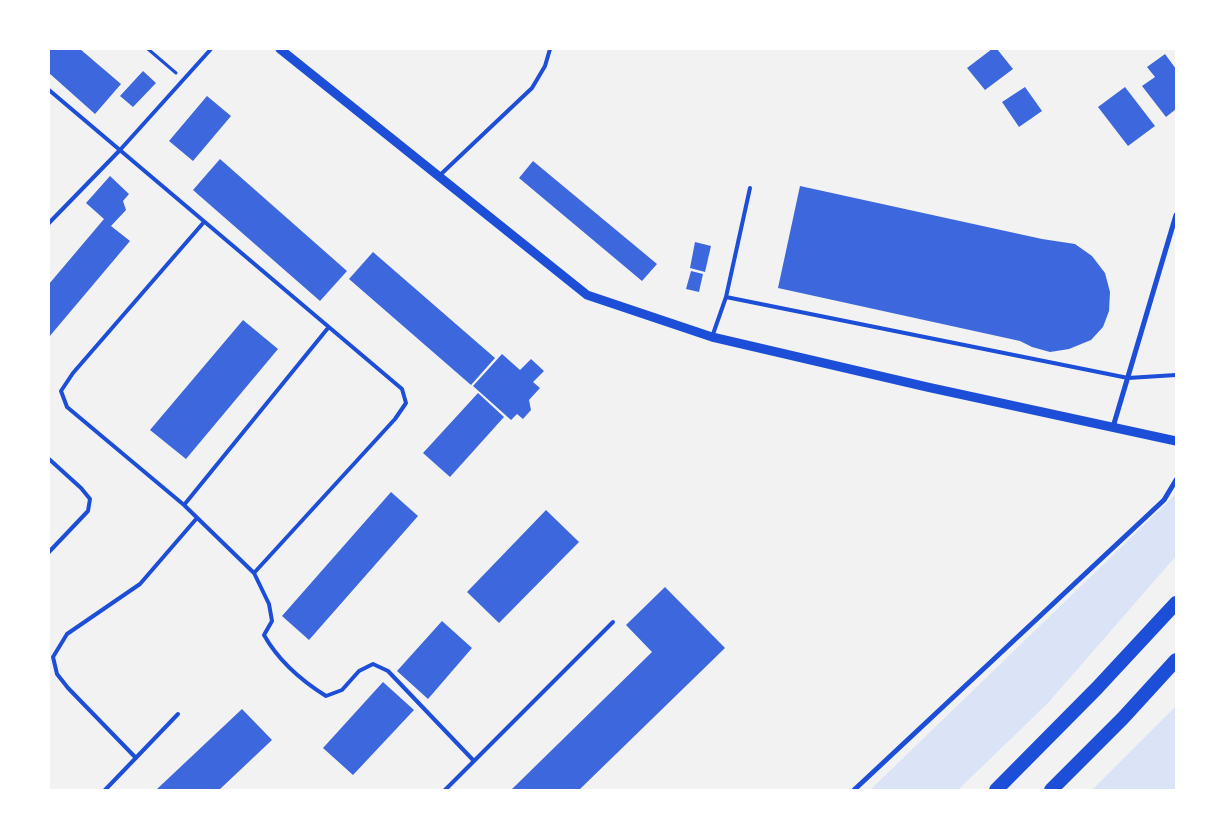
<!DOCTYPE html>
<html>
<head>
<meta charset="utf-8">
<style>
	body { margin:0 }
	#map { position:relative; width:1225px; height:839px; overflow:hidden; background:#f2f2f2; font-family:Raleway,sans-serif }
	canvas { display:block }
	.frame { position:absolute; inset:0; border:50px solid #fff; pointer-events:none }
</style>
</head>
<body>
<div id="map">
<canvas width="1225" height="839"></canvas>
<div class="frame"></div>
</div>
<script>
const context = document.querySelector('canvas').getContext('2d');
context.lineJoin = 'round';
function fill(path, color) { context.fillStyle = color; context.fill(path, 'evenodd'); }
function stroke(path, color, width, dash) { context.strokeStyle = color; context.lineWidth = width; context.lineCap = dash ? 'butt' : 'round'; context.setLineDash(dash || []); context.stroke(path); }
fill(new Path2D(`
	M 1176,494 L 1176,556 L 1048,703 L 958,790 L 870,790 Z
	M 1176,706 L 1176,790 L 1092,790 Z`), '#dbe4f7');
fill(new Path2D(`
	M 49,49 L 80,49 L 121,84 L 95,114 L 49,73 Z
	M 992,49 L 997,49 L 1013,69 L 985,90 L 967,68 Z
	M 1165,54 L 1176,69 L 1176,109 L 1166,117 L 1142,86 L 1155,77 L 1147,67 Z
	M 143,71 L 156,83 L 133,107 L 120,96 Z
	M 1025,87 L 1042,111 L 1019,127 L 1002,102 Z
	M 1125,87 L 1155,126 L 1128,146 L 1098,107 Z
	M 207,96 L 231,116 L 193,161 L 169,141 Z
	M 220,159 L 347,271 L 320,301 L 193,190 Z
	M 533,161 L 657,264 L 642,281 L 519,178 Z
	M 110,176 L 129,194 L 123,201 L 126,210 L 111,226 L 130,241 L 49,337 L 49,284 L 104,219 L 86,203 Z
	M 800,186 L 1042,239 L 1075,244 L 1092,256 L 1105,273 L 1110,292 L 1109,311 L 1103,327 L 1091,340 L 1069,349 L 1050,352 L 1032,347 L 1020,341 L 778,288 Z
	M 695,242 L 711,246 L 705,272 L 690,268 Z
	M 373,252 L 495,358 L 471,385 L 349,279 Z
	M 691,271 L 703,274 L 699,292 L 686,289 Z
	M 243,320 L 278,349 L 186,459 L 150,430 Z
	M 502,354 L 520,370 L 531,359 L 544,371 L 533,382 L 540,388 L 529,400 L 531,410 L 523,419 L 517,414 L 511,420 L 473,386 Z
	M 478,393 L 504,417 L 450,477 L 423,453 Z
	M 391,492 L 418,516 L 309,640 L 282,616 Z
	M 546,510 L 579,542 L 499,623 L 467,592 Z
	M 665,587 L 725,648 L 579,790 L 511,790 L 652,652 L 626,625 Z
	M 442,621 L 472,648 L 428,699 L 397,671 Z
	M 383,682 L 414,710 L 353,775 L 323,748 Z
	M 242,709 L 272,740 L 219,790 L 156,790 Z`), '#3d67dc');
stroke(new Path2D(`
	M 148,49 L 176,73`), '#1d4ed8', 3);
stroke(new Path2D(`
	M 49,90 L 402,389 L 406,403 L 395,419 L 254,573 L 184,505 L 67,407 L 61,391 L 73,373 L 204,222
	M 439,176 L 532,88 L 545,66 L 550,49
	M 49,223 L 120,150 L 211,49
	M 726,297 L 750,188
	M 712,337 L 726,297 L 1128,378 L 1176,375
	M 49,459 L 81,488 L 90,499 L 88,511 L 49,552
	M 184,505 L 328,328
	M 254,573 L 269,604 L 272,621 L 264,635 C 278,660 302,681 326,696 L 342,690 L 359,671 L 373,664 L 388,671 L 474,761
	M 136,758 L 68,688 L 57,674 L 53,657 L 67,634 L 140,584 L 197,518
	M 105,790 L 178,714
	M 445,790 L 613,622`), '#1d4ed8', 4);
stroke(new Path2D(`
	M 1113,427 L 1176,215
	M 854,790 L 1164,500 L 1176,480`), '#1d4ed8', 5);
stroke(new Path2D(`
	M 280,49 L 587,295 L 712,337 L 927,387 L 1176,441`), '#1d4ed8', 9);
stroke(new Path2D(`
	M 996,790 L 1097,688 L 1176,603
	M 1051,790 L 1123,718 L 1176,660`), '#1d4ed8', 14);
</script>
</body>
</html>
